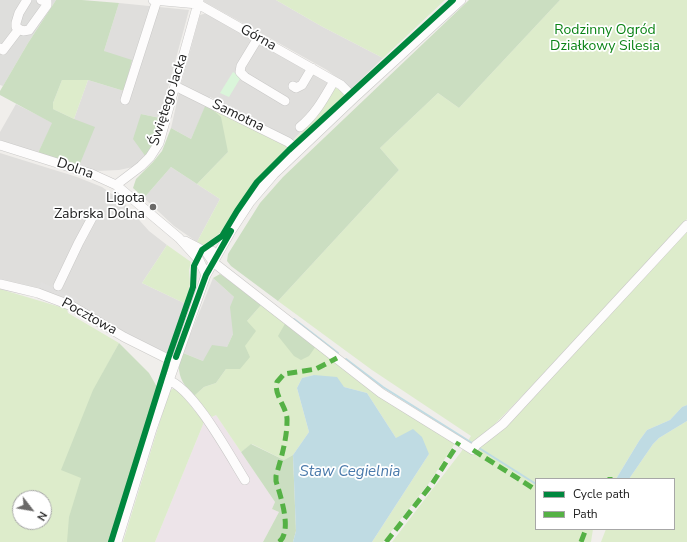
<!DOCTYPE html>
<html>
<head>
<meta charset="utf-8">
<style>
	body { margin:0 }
	#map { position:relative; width:687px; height:542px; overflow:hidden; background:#f0eeeb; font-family:"Nunito Sans",sans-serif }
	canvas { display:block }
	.legend { position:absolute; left:535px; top:478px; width:140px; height:52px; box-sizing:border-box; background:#fff; border:1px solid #a7a7a7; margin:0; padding:5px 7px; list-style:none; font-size:12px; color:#222 }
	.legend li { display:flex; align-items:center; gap:8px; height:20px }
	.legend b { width:20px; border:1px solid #a7a7a7 }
	.north { position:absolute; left:12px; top:490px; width:40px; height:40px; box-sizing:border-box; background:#fff; border:1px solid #a7a7a7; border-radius:50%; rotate:121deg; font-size:11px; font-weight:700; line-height:16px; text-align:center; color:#222 }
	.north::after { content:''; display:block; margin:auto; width:14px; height:18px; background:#6a6968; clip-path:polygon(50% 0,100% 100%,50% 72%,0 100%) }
</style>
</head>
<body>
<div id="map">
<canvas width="687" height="542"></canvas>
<ul class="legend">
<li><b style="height:5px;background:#00873e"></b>Cycle path</li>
<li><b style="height:5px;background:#55b145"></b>Path</li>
</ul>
<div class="north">N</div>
</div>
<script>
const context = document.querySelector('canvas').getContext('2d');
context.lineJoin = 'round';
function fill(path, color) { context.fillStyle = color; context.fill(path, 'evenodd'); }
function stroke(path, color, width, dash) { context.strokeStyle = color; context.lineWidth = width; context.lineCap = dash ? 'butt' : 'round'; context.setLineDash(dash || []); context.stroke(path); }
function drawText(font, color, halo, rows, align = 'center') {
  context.font = font + ' "Nunito Sans",sans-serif'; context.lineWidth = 3.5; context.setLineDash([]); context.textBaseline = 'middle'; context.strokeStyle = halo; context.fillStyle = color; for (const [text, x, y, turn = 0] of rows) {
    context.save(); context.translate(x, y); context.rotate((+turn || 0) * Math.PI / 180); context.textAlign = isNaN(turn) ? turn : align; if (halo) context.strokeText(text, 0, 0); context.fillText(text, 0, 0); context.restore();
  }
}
fill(new Path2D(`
	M 203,0 L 276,0 L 321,26 L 383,58 L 351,89 L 327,70 L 203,1 Z
	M 119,3 L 189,10 L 160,118 L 141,114 L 146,157 L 133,167 L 119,170 L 96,171 L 79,166 L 74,119 L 88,80 L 124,91 L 104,51 Z
	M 207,13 L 335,87 L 316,117 L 293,140 L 210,97 L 191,139 L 171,128 L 181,84 L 200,15 Z
	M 16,104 L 53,123 L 38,153 L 0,140 L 0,132 Z
	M 0,153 L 77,177 L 102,187 L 123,202 L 149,231 L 167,245 L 142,283 L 186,304 L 167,355 L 56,296 L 0,281 Z
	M 171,167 L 220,199 L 197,242 L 174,226 L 144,198 Z
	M 213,278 L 234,297 L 233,321 L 233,334 L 227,347 L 203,361 L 183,353 Z`), '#dfdedc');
fill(new Path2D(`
	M 216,415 L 275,502 L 272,509 L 279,512 L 263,542 L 155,542 L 204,422 Z`), '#ede4e9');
fill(new Path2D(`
	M 0,0 L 56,0 L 28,43 L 3,86 L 0,85 Z`), '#dededc');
fill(new Path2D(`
	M 276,0 L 445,0 L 383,58 L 321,26 Z
	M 560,0 L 687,0 L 687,219 L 528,390 L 493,426 L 483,434 L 490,440 L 687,231 L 687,405 L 682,407 L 670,420 L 647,430 L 639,441 L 616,479 L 536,479 L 536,529 L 593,529 L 591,542 L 392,542 L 461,452 L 471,436 L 372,370 L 278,301 L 399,170 L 380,148 L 438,93 L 459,108 Z
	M 62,80 L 88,80 L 74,119 L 53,109 L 53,103 Z
	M 335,87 L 341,91 L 344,96 L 296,141 L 294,140 L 316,118 Z
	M 206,104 L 289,146 L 254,182 L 220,233 L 204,245 L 197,242 L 220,199 L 197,184 L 228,152 Z
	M 167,245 L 191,262 L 189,270 L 190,284 L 186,304 L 142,283 Z
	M 0,289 L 67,309 L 68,313 L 119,343 L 103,373 L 105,542 L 0,542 ZM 20,498 L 44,498 L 44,522 L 20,522 Z
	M 262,304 L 316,346 L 455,443 L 429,483 L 383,542 L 372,542 L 429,454 L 396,438 L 367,393 L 344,387 L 314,375 L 302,378 L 297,388 L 309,432 L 293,455 L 284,460 L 252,444 L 241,452 L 216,415 L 212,417 L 194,396 L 204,387 L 216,383 L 226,369 L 245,346 L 247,321 Z
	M 172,389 L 177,389 L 204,422 L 155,542 L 123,542 L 169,392 Z
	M 687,421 L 687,542 L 601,542 L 606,529 L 674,529 L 674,479 L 629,479 L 653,444 L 659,438 Z`), '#ddeccb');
fill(new Path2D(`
	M 56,0 L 82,0 L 119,3 L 104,51 L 132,60 L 124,91 L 88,80 L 62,80 L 53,103 L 53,109 L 74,119 L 95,127 L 79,166 L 38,153 L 52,123 L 0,95 L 0,91 L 28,43 Z
	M 469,0 L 560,0 L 459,108 L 438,93 L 380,148 L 399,170 L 278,301 L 231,266 L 227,261 L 228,254 L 260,203 L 283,177 Z
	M 206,104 L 221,117 L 228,152 L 197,184 L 171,167 L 144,198 L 133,188 L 136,179 L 153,162 L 162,151 L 171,128 L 191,139 Z
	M 141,114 L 160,118 L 154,142 L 146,157 L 133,139 Z
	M 220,274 L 262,304 L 247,321 L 256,331 L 245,346 L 250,357 L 240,369 L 226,369 L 216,383 L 204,387 L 194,396 C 186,388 178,378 179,365 C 179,361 181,356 183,353 L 203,361 L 212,345 L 227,347 L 233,334 L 230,307 L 234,297 L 213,278 Z
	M 286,322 L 316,346 L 309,356 L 301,360 L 294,356 L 278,336 Z
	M 119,343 L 149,373 L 157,387 L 109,542 L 67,542 L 69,517 L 81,478 L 61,470 L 93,390 Z
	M 251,444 L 284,460 L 293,455 L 296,531 L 293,542 L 263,542 L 279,512 L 272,509 L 275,502 L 241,452 Z`), '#cbdec1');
fill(new Path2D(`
	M 233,72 L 241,77 L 229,97 L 220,93 Z`), '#daf5da');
fill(new Path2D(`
	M 41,282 L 78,299 L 76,303 L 39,287 Z`), '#e0dfde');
fill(new Path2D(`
	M 314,375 L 337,377 L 344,387 L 367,393 L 396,438 L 413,429 L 422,437 L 429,454 L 372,542 L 293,542 L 296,531 L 293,455 L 309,432 L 297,388 L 302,378 Z
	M 687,405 L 687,421 L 659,438 L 653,444 L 629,479 L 616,479 L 639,441 L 647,430 L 670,420 L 682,407 Z`), '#bfdbe3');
stroke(new Path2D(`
	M 294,319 L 338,353
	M 346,359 L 383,387 L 472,443
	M 479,448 L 536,484`), '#bfdbe3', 2);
const minor = new Path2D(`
	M 153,0 L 198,4 L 341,85 L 354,98
	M 19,29 L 23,31 L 29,30 L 47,5 L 47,1 L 41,0
	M 258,38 L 241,66 L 240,72 L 245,77 L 285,101
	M 0,48 L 3,50 L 19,29 L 16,27 L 16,23 L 19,13 L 27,0
	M 175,86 L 288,142 L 298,150
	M 293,86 L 296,88 L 302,85 L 312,68
	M 125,100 L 157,0
	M 300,127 C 316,114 324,98 334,81
	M 0,145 L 92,174 L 116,185 L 179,238 L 199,260 L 206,275
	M 116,185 L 141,166 L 150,157 L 159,143 L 199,0
	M 185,241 L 206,252 L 212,251
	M 206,252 L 213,262 L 381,393 L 473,450 L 476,445 L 503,424 L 687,225
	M 0,284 L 38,293 L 72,306 L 124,337 L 174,362
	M 58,286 L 79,242 L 94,214
	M 168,380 C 194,389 230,456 245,480
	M 117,542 L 152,429 L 206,275 L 231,231 L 250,202 L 274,174 L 354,98 L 461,0`);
stroke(minor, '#c9c8c7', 10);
stroke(minor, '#fdfcfc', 9);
stroke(new Path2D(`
	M 473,450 L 536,490
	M 610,479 L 610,477
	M 279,542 C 293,531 280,495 276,481 L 276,476 C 281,459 287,439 287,421 C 288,408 273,395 277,382 L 284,374 L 316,369 L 337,358
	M 386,542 L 432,484 L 459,442
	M 581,542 L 586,529`), '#55b145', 5, [10, 5]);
stroke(new Path2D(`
	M 176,357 L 206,275 L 231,231
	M 111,542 L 168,359 L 193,287 L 194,266 L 202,250 L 222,236 L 237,211 L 257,182 L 289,150 L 453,0`), '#00873e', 6);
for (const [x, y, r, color] of [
	[153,207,4,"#6a6968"]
]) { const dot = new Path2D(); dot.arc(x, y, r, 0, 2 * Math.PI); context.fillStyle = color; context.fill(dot); stroke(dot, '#fff', 1.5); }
drawText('14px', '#0c8416', '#fff', [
	["Rodzinny Ogród",605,31],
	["Działkowy Silesia",605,47]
]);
drawText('14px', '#222', '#fff', [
	["Górna",258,38,29],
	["Świętego Jacka",169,100,-72],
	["Samotna",238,116,26],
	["Dolna",75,169,19],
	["Pocztowa",89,317,29]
]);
drawText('14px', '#222', '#fff', [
	["Ligota",145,199],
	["Zabrska Dolna",145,215]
], 'right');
drawText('italic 15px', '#4a7aab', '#fff', [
	["Staw Cegielnia",350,472]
]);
</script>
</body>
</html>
